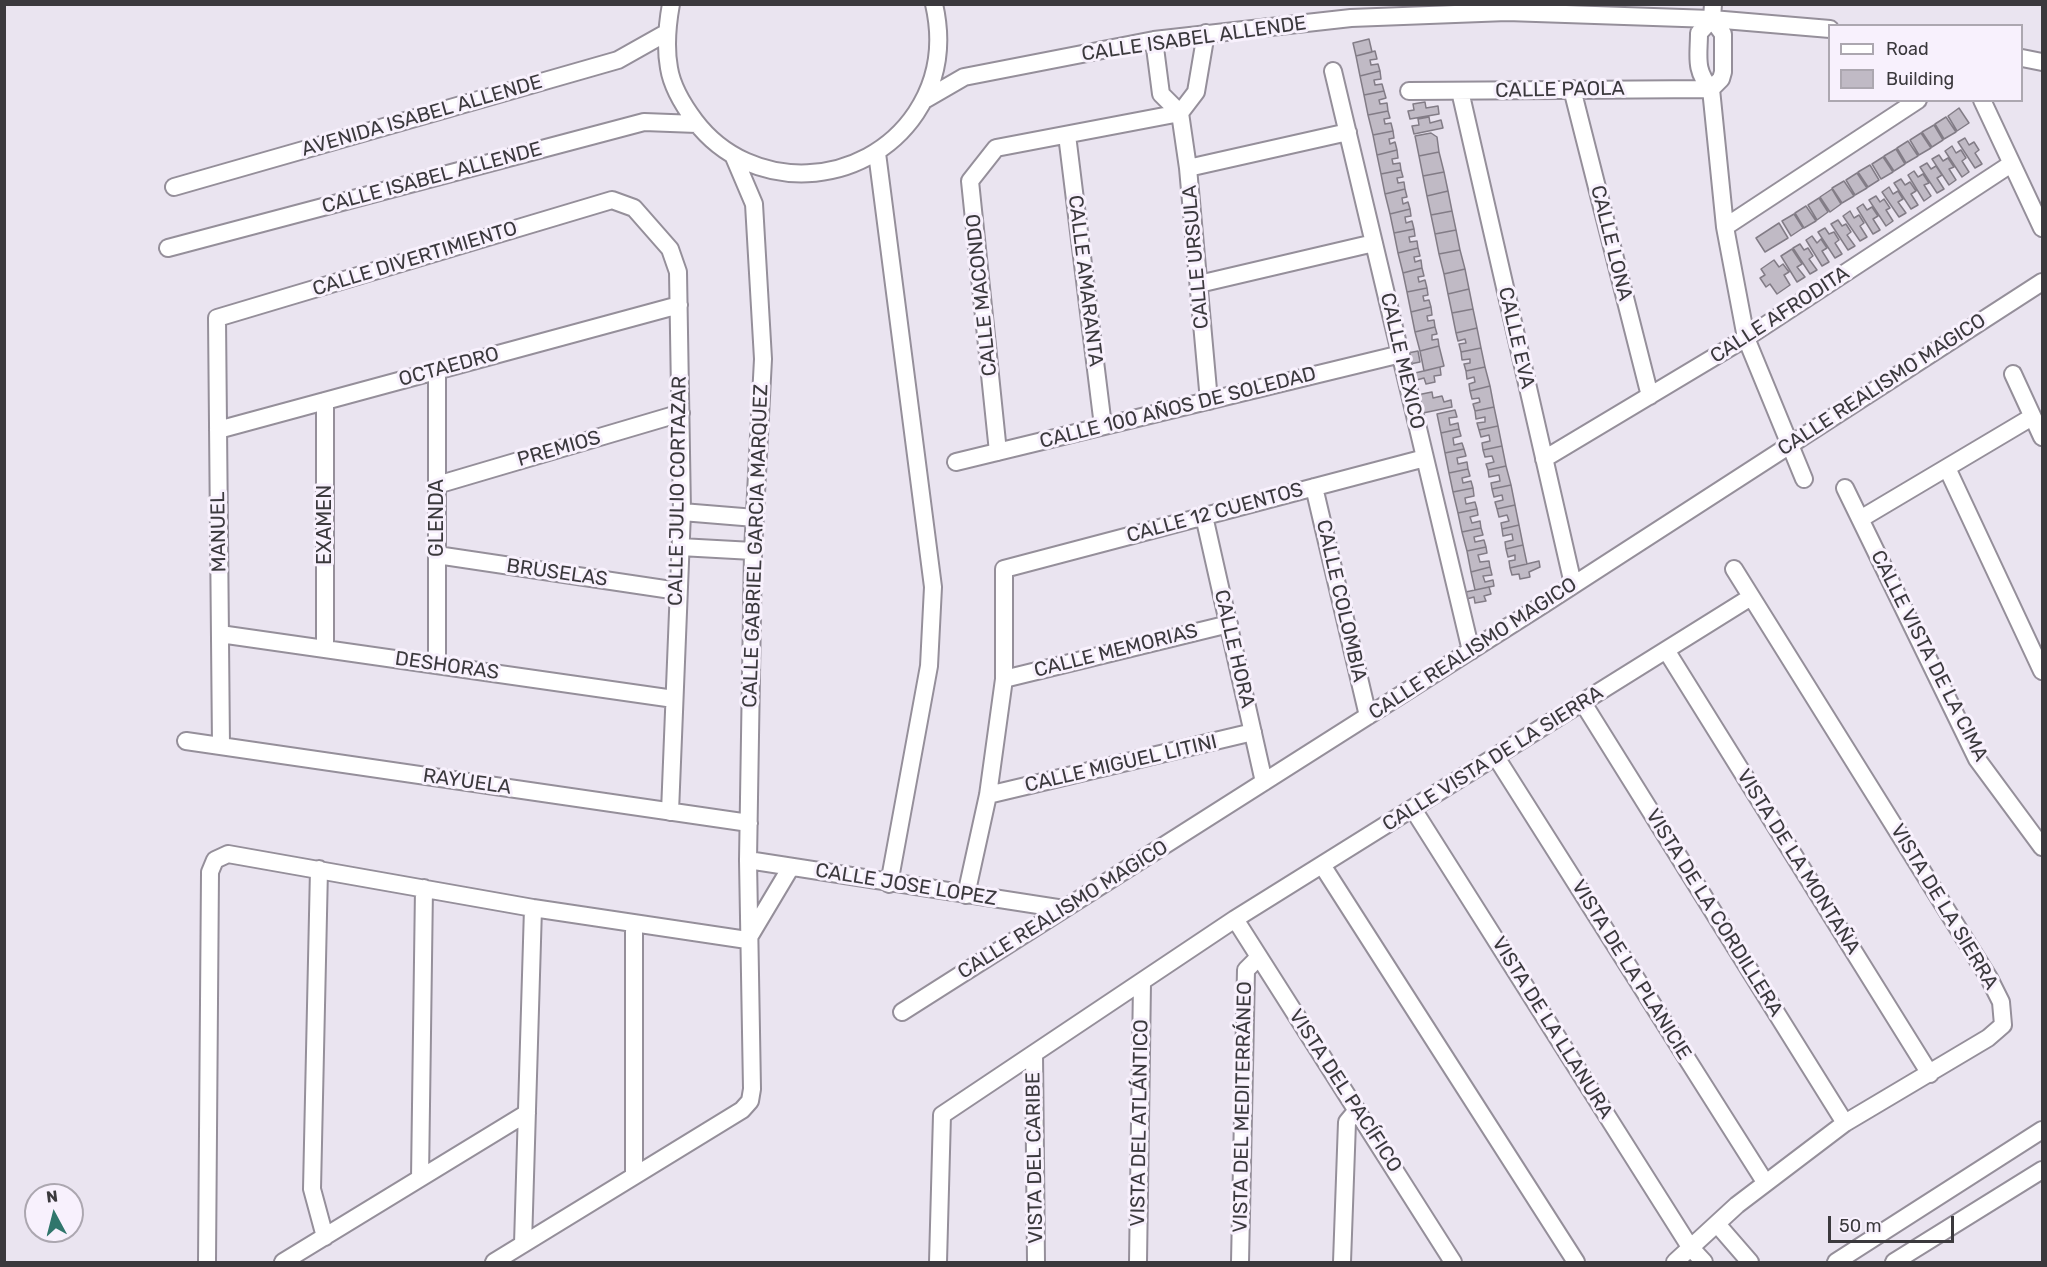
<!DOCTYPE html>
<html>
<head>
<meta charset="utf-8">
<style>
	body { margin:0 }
	#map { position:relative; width:2047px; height:1267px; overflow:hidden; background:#eae4f0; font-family:Rubik,sans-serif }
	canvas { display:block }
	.frame { position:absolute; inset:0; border:6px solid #3b393d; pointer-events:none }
	.legend { position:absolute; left:1828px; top:24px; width:195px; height:78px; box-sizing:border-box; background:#f8f1fd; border:2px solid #aca7b0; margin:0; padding:8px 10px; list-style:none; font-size:18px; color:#3b393d }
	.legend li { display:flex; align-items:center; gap:12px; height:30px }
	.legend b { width:30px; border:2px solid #aca7b0 }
	.north { position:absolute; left:24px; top:1183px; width:60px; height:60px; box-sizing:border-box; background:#f8f1fd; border:2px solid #aca7b0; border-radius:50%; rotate:353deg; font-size:16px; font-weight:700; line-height:24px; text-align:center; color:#3b393d }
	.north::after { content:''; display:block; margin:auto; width:21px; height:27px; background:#30766c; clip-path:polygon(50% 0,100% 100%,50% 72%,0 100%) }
	.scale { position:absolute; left:1828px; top:1216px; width:126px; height:27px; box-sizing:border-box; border:3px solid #3b393d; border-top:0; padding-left:8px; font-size:18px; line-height:21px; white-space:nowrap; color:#3b393d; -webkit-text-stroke:4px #f8f1fd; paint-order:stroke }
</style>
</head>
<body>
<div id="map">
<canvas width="2047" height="1267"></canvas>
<div class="frame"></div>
<ul class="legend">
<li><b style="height:8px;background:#fff"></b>Road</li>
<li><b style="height:16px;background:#c0bac5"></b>Building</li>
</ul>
<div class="north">N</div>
<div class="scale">50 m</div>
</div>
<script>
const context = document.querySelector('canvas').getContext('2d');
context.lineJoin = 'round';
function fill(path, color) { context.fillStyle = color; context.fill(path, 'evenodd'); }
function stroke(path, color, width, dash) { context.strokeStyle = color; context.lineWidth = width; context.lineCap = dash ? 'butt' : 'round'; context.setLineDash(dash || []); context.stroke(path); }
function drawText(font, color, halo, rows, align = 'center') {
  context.font = font + ' Rubik,sans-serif'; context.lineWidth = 6; context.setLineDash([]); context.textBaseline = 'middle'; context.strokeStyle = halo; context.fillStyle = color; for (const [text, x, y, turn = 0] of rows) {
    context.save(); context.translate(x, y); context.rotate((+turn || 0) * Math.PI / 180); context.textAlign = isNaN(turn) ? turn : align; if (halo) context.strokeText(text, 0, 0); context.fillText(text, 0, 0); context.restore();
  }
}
const building = new Path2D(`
	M 1369,39 L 1372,52 L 1356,56 L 1353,43 Z
	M 1375,51 L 1377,59 L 1370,60 L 1371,65 L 1378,64 L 1380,71 L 1360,76 L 1356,56 Z
	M 1380,71 L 1381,79 L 1374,80 L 1375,85 L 1382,84 L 1384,91 L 1364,95 L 1360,76 Z
	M 1384,91 L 1386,98 L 1379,100 L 1380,104 L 1387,103 L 1388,111 L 1368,115 L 1364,95 Z
	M 1425,102 L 1426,108 L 1438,106 L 1439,114 L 1410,119 L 1408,111 L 1414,110 L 1413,104 Z
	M 1959,108 L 1969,123 L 1957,131 L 1948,116 Z
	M 1388,111 L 1390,118 L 1384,119 L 1385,124 L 1391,123 L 1393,131 L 1373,135 L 1368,115 Z
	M 1429,117 L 1430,123 L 1441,120 L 1443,128 L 1414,134 L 1412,126 L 1419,125 L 1418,119 Z
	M 1946,117 L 1956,132 L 1944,139 L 1935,124 Z
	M 1934,125 L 1943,140 L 1932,147 L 1922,132 Z
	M 1393,131 L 1394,138 L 1389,139 L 1390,144 L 1395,142 L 1397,150 L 1377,155 L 1373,135 Z
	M 1431,133 L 1437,137 L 1439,152 L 1419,156 L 1415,136 Z
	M 1921,133 L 1931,148 L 1919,155 L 1910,140 Z
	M 1965,138 L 1969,145 L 1974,142 L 1979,150 L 1975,153 L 1982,164 L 1975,168 L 1958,142 Z
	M 1908,141 L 1918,156 L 1906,163 L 1897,148 Z
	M 1952,146 L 1956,153 L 1961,150 L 1966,158 L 1962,161 L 1969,172 L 1962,177 L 1945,151 Z
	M 1896,149 L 1905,164 L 1894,171 L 1884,156 Z
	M 1397,150 L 1398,158 L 1392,159 L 1393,164 L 1400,163 L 1401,170 L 1381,174 L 1377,155 Z
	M 1439,152 L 1444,172 L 1423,176 L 1419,156 Z
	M 1939,155 L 1943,161 L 1948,158 L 1954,167 L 1949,169 L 1956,180 L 1949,185 L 1932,159 Z
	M 1883,157 L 1893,172 L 1881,179 L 1872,164 Z
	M 1927,163 L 1931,169 L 1936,166 L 1942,175 L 1937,178 L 1944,189 L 1937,193 L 1920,167 Z
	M 1870,165 L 1879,180 L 1868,187 L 1858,172 Z
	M 1401,170 L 1403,177 L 1397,178 L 1398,183 L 1404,182 L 1405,189 L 1385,194 L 1381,174 Z
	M 1914,171 L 1918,177 L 1923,174 L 1929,183 L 1924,185 L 1931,196 L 1924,201 L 1908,175 Z
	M 1444,172 L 1448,191 L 1427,196 L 1423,176 Z
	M 1857,173 L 1867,188 L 1855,195 L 1846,180 Z
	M 1901,179 L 1905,185 L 1910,182 L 1916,191 L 1911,194 L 1918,205 L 1911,209 L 1894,183 Z
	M 1844,181 L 1854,196 L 1842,203 L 1832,188 Z
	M 1889,187 L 1893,194 L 1898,191 L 1903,199 L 1898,202 L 1906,213 L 1899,217 L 1882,192 Z
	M 1405,189 L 1407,197 L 1402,198 L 1403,204 L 1408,202 L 1410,209 L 1390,214 L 1385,194 Z
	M 1832,189 L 1841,204 L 1830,212 L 1820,197 Z
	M 1448,191 L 1452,211 L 1431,215 L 1427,196 Z
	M 1876,196 L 1880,202 L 1884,199 L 1890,208 L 1886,210 L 1893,221 L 1886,226 L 1869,200 Z
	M 1819,198 L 1828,212 L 1817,220 L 1808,205 Z
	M 1863,204 L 1867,210 L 1872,207 L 1878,216 L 1873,219 L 1880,230 L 1873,234 L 1857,208 Z
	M 1806,206 L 1816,221 L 1804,228 L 1795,213 Z
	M 1410,209 L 1411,216 L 1405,217 L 1406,223 L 1412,221 L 1414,229 L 1394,233 L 1390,214 Z
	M 1452,211 L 1456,230 L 1435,234 L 1431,215 Z
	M 1850,211 L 1854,218 L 1859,215 L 1864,223 L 1860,226 L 1867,237 L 1860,241 L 1843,216 Z
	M 1794,214 L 1803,228 L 1791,236 L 1782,221 Z
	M 1838,220 L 1842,226 L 1846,224 L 1851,232 L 1847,235 L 1855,246 L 1848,250 L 1831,224 Z
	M 1779,223 L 1788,238 L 1765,252 L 1756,238 Z
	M 1825,228 L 1829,234 L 1834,232 L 1839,240 L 1835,243 L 1842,254 L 1835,258 L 1818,232 Z
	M 1414,229 L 1415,236 L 1409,237 L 1410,242 L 1417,241 L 1418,248 L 1398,253 L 1394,233 Z
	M 1456,230 L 1460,250 L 1439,254 L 1435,234 Z
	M 1812,236 L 1817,243 L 1821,239 L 1827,248 L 1822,251 L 1829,262 L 1822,266 L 1806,240 Z
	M 1800,244 L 1804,250 L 1808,248 L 1813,256 L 1809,259 L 1817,270 L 1810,274 L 1793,248 Z
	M 1418,248 L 1420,256 L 1414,257 L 1415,262 L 1421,260 L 1422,268 L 1403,273 L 1398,253 Z
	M 1792,249 L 1802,264 L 1797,267 L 1805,277 L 1797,282 L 1781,256 Z
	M 1460,250 L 1465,269 L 1444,274 L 1439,254 Z
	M 1774,260 L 1779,267 L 1783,264 L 1789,272 L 1784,275 L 1790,285 L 1777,294 L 1770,284 L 1766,287 L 1760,278 L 1765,275 L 1761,269 Z
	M 1422,268 L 1424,276 L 1418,277 L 1419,282 L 1425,280 L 1427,288 L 1407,292 L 1403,273 Z
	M 1465,269 L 1469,289 L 1448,294 L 1444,274 Z
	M 1427,288 L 1428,295 L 1423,296 L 1424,301 L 1429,300 L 1431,307 L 1411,312 L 1407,292 Z
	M 1469,289 L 1473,309 L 1452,313 L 1448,294 Z
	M 1431,307 L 1432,315 L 1427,316 L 1428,321 L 1434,320 L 1435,327 L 1415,332 L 1411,312 Z
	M 1473,309 L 1477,328 L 1456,333 L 1452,313 Z
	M 1435,327 L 1437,334 L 1432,335 L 1432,340 L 1438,339 L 1439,346 L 1420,351 L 1415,332 Z
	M 1477,328 L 1481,348 L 1461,352 L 1459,344 L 1466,343 L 1465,339 L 1458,341 L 1456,333 Z
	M 1439,346 L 1444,366 L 1424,371 L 1420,351 Z
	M 1481,348 L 1485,367 L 1466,371 L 1464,364 L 1470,363 L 1470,359 L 1462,360 L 1461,352 Z
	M 1418,351 L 1420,362 L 1410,364 L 1408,353 Z
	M 1440,367 L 1441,375 L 1434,376 L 1435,382 L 1426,384 L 1424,378 L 1413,381 L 1411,374 Z
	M 1485,367 L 1490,386 L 1470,391 L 1469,384 L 1475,382 L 1474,377 L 1467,379 L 1466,371 Z
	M 1490,386 L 1494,407 L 1475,411 L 1473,404 L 1480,402 L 1479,398 L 1472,399 L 1470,391 Z
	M 1432,392 L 1433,398 L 1442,396 L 1444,402 L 1451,400 L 1452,407 L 1423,413 L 1417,395 Z
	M 1494,407 L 1498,426 L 1479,430 L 1477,423 L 1485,422 L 1485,417 L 1476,419 L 1475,411 Z
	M 1455,410 L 1457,417 L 1449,418 L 1450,425 L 1458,423 L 1459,429 L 1441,433 L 1437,414 Z
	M 1498,426 L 1502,446 L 1483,450 L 1482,443 L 1490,441 L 1489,435 L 1481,437 L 1479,430 Z
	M 1459,429 L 1461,436 L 1453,438 L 1454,445 L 1462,443 L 1464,449 L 1445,453 L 1441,433 Z
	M 1502,446 L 1506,466 L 1488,470 L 1486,464 L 1494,462 L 1492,456 L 1485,457 L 1483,450 Z
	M 1464,449 L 1466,456 L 1457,458 L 1458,464 L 1467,462 L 1468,469 L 1449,473 L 1445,453 Z
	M 1506,466 L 1511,485 L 1492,489 L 1491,483 L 1500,481 L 1499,475 L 1489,477 L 1488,470 Z
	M 1468,469 L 1470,476 L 1462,478 L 1463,483 L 1471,481 L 1473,488 L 1453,492 L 1449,473 Z
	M 1511,485 L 1515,505 L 1497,509 L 1495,502 L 1503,500 L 1502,495 L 1494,497 L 1492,489 Z
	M 1473,488 L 1474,496 L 1465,498 L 1466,504 L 1475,502 L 1477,509 L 1458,513 L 1453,492 Z
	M 1515,505 L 1519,525 L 1502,529 L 1501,523 L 1509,521 L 1507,515 L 1499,517 L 1497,509 Z
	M 1477,509 L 1478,515 L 1470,517 L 1472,523 L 1480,521 L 1481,528 L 1462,532 L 1458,513 Z
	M 1519,525 L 1523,545 L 1506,549 L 1505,542 L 1513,540 L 1512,534 L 1503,536 L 1502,529 Z
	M 1481,528 L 1483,535 L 1474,537 L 1475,542 L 1484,540 L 1486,547 L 1467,551 L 1462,532 Z
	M 1523,545 L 1527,564 L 1510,568 L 1509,561 L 1515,560 L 1515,555 L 1508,557 L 1506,549 Z
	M 1486,547 L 1487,553 L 1478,555 L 1480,562 L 1489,561 L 1490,567 L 1471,572 L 1467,551 Z
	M 1539,561 L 1540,567 L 1529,572 L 1530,577 L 1520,579 L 1519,574 L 1512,575 L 1510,568 Z
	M 1490,567 L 1492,575 L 1483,576 L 1485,582 L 1493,580 L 1494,586 L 1475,590 L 1471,572 Z
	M 1489,587 L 1491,594 L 1484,596 L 1486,601 L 1475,603 L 1474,597 L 1463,600 L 1461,593 Z`);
fill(building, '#c0bac5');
stroke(building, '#827c86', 1.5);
const street = new Path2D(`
	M 671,4 C 667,26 665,46 669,68 C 672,87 683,105 695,121 C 751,195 865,189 916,113 C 938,80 943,43 934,4
	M 1713,4 L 1712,19 L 1699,33 C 1699,56 1694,70 1711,89 L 1725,227 L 1746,338 L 1804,479
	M 1154,40 L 1161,94 L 1180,113 L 1188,168 L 1209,401
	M 2022,58 L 2042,62
	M 1333,71 L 1471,651
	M 1572,89 L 1650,396
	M 1711,89 L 1721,79 L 1723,72 L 1723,34 L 1712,19
	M 1409,91 L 1711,89
	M 1460,91 L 1573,584
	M 926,99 L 964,77 L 1154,40 L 1351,18 L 1507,12 L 1712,19 L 1830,29
	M 1982,100 L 2042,228
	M 1180,113 L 1196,92 L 1206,33
	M 1067,135 L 1103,426
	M 877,153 L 933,587 L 929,666 L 889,884
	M 1188,168 L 1348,132
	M 174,187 L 618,60 L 666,33
	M 1725,227 L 1918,100
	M 168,248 L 644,122 L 697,124
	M 1199,284 L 1374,243
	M 2013,374 L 2042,437
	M 325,401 L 325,649
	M 218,430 L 679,305
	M 998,452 L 970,181 L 996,148 L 1180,113
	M 1544,459 L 1746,338 L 2011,164
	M 956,462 L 1401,354
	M 1947,468 L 2042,671
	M 437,485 L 681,413
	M 1314,487 L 1368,716
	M 1845,488 L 1977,759 L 2042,847
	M 682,512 L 755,518
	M 1204,516 L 1264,782
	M 1862,518 L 2032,417
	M 680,547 L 753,551
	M 437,555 L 678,591
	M 220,634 L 674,699
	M 1666,650 L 1930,1074
	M 437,665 L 437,371
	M 1004,679 L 1229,624
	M 1583,703 L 1845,1123
	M 186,741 L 749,823
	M 221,746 L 217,318 L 612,200 L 634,208 L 670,249 L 678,272 L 682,512 L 670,812
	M 1496,757 L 1765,1182
	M 988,795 L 1253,732
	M 1413,809 L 1690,1247 L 1704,1262
	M 748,860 L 1064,909
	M 1322,865 L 1576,1262
	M 319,869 L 312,1189 L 325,1237
	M 966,895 L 988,795 L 1004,679 L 1004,569 L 1425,458
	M 1235,919 L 1453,1262
	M 748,939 L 791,867
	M 902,1012 L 1544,604 L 2042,282
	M 1034,1054 L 1036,1262
	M 634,1176 L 634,923
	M 420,1178 L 424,888
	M 1717,1224 L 1750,1262
	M 523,1244 L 533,908
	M 207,1262 L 210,872 L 215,860 L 228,854 L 533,908 L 747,940
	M 283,1262 L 527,1113
	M 494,1262 L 742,1110 L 750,1101 L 752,1089 L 748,860 L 753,551 L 763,359 L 754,204 L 734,157
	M 938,1262 L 942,1115 L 1235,919 L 1751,597
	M 1138,1262 L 1142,983
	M 1240,1262 L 1246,970 L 1259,957
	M 1342,1262 L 1347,1122 L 1357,1110
	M 1675,1262 L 1737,1205 L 1845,1123 L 1988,1038 L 2003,1025 L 2001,1002 L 1989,978 L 1734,569
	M 1836,1262 L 2042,1130
	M 1894,1262 L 2042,1170`);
stroke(street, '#958f9a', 20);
stroke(street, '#fff', 16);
drawText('20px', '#3b393d', '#f8f1fd', [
	["CALLE ISABEL ALLENDE",1194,39,-8],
	["CALLE PAOLA",1560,90,-1],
	["AVENIDA ISABEL ALLENDE",422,116,-16],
	["CALLE ISABEL ALLENDE",432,178,-15],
	["CALLE LONA",1611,243,76],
	["CALLE URSULA",1196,257,-95],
	["CALLE DIVERTIMIENTO",415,259,-17],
	["CALLE AMARANTA",1085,281,83],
	["CALLE MACONDO",982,295,-96],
	["CALLE AFRODITA",1780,315,-33],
	["CALLE EVA",1516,338,77],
	["CALLE MEXICO",1402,361,77],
	["OCTAEDRO",449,367,-15],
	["CALLE REALISMO MAGICO",1882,385,-33],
	["CALLE 100 AÑOS DE SOLEDAD",1178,408,-14],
	["PREMIOS",559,449,-16],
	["CALLE JULIO CORTAZAR",678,491,-89],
	["CALLE 12 CUENTOS",1215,513,-15],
	["GLENDA",437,518,-90],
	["EXAMEN",325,525,-90],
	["MANUEL",219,532,-91],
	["CALLE GABRIEL GARCIA MARQUEZ",756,546,-88],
	["BRUSELAS",557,573,8],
	["CALLE COLOMBIA",1341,601,77],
	["CALLE HORA",1234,649,77],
	["CALLE REALISMO MAGICO",1473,649,-33],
	["CALLE MEMORIAS",1116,651,-14],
	["CALLE VISTA DE LA CIMA",1929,656,63],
	["DESHORAS",447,666,8],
	["CALLE VISTA DE LA SIERRA",1493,759,-32],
	["CALLE MIGUEL LITINI",1121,764,-13],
	["RAYUELA",467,782,8],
	["VISTA DE LA MONTAÑA",1798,862,58],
	["CALLE JOSE LOPEZ",906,885,9],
	["VISTA DE LA SIERRA",1944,907,59],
	["CALLE REALISMO MAGICO",1063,910,-32],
	["VISTA DE LA CORDILLERA",1714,913,58],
	["VISTA DE LA PLANICIE",1631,970,58],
	["VISTA DE LA LLANURA",1552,1028,58],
	["VISTA DEL PACÍFICO",1345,1091,57],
	["VISTA DEL MEDITERRÁNEO",1243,1107,-89],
	["VISTA DEL ATLÁNTICO",1140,1123,-89],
	["VISTA DEL CARIBE",1035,1158,-91]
]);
</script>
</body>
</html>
